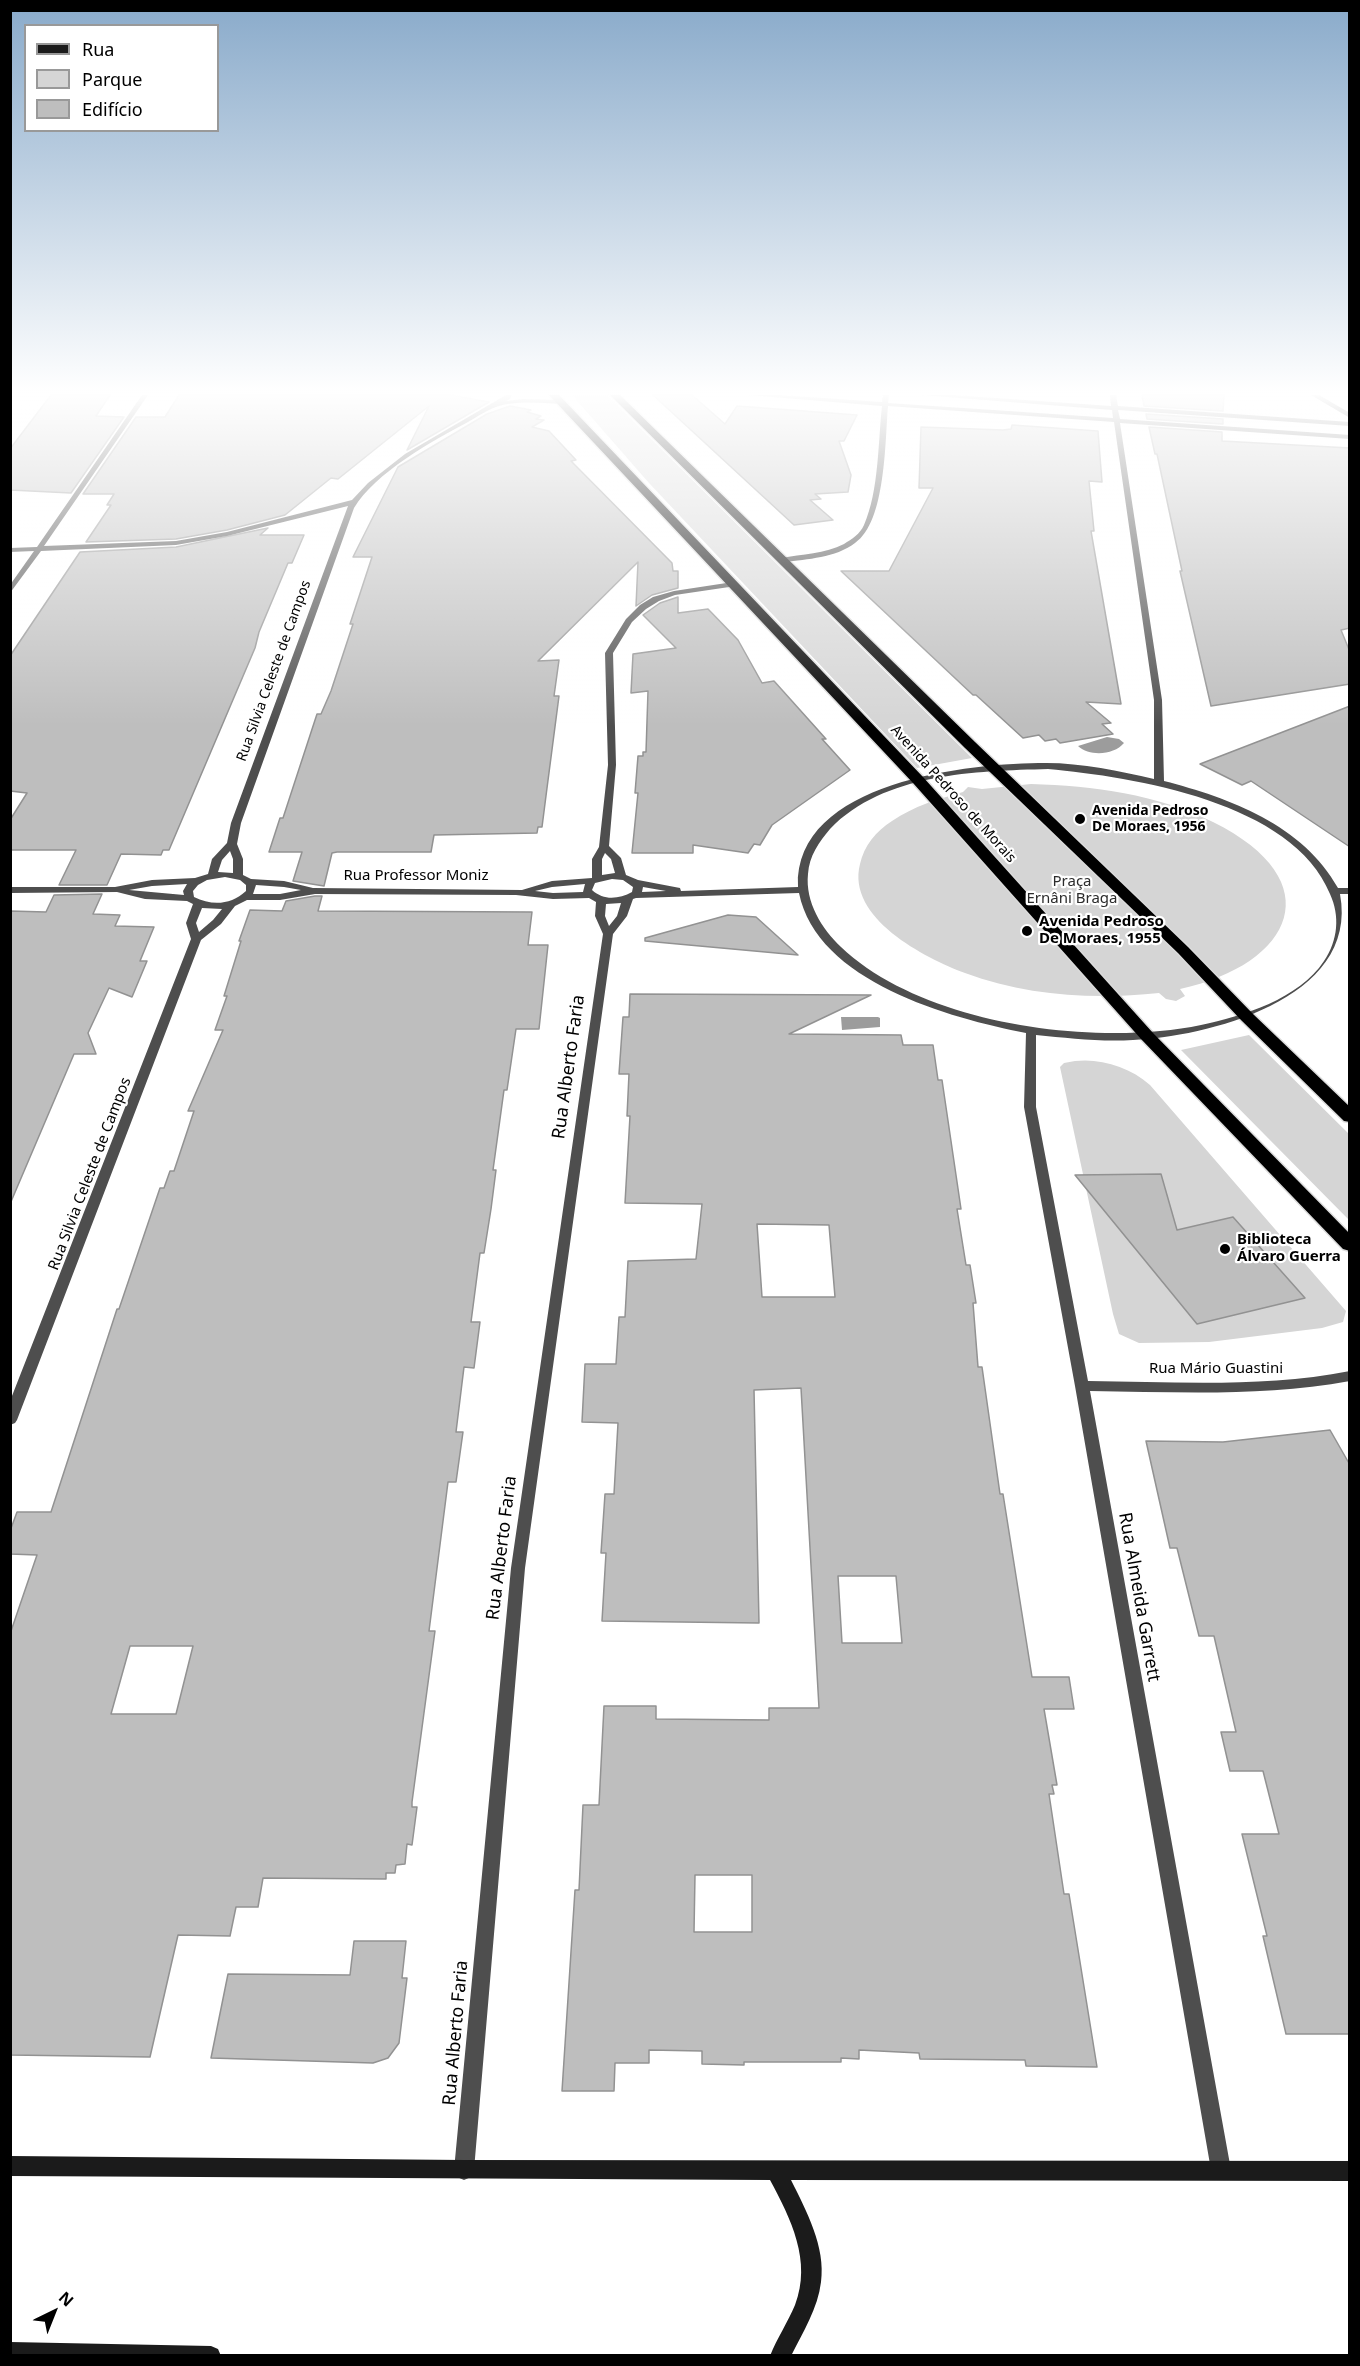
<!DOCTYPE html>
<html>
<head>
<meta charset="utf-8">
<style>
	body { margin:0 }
	#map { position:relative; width:1360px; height:2366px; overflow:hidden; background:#fff; font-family:"Noto Sans",sans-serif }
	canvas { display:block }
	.frame { position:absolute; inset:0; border:12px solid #000; pointer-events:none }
	.legend { position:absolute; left:24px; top:24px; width:195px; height:108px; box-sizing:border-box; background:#fff; border:2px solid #999; margin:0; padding:8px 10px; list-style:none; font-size:18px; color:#000 }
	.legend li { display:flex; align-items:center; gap:12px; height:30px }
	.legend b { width:30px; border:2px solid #999 }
	.north { position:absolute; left:24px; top:2282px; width:60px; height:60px; -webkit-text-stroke:4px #fff; paint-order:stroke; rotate:43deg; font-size:16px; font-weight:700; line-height:24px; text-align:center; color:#000 }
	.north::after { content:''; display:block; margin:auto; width:21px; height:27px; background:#000; clip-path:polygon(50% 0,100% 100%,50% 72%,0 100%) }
</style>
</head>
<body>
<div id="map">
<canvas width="1360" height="2366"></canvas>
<div class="frame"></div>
<ul class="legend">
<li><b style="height:8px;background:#1b1b1b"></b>Rua</li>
<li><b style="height:16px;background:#d5d5d5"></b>Parque</li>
<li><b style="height:16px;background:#bebebe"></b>Edifício</li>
</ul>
<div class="north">N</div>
</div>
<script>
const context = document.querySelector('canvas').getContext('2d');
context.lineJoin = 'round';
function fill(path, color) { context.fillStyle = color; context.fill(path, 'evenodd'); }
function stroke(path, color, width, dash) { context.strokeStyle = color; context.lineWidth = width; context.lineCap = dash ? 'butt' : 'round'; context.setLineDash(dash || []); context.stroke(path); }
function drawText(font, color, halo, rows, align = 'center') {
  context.font = font + ' "Noto Sans",sans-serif'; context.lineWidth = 4.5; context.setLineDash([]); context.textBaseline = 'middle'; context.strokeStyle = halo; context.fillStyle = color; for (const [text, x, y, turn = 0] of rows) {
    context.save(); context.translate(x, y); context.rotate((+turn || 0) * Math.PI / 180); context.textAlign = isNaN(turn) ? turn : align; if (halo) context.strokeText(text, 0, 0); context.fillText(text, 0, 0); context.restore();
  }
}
fill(new Path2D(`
	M 572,395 L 607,395 L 972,758 L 917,768 L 649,483 Z
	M 1031,784 C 1094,786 1156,794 1213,822 C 1332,881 1294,964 1180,989 L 1185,996 L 1176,1001 L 1166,999 L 1159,993 C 1094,1000 1027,996 965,973 C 925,958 846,918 860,864 C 864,846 876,831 892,821 C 914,806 938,799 963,792 L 968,787 L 982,789 Z
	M 1249,1035 L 1349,1134 L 1349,1220 L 1181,1050 Z
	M 1075,1061 C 1101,1058 1130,1067 1150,1085 L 1346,1311 L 1343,1322 L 1322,1328 L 1209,1342 L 1139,1343 L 1119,1334 L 1113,1314 L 1060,1067 L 1064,1063 Z`), '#d5d5d5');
fill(new Path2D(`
	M 1107,737 L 1119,739 L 1124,743 C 1114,755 1090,757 1078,746 Z
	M 841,1017 L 878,1017 L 880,1018 L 880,1027 L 842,1030 Z`), '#9c9c9c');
const building = new Path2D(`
	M 51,395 L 110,395 L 96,416 L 124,417 L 71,493 L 10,490 L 10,449 Z
	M 179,395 L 451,395 L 489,402 L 407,450 L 429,406 L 338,479 L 331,478 L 285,515 L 227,530 L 176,539 L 86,542 L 111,505 L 107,505 L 114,494 L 83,494 L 136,417 L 165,417 Z
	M 653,395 L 692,395 L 725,424 L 737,406 L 857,415 L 844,441 L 839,441 L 851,475 L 848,492 L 815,494 L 821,499 L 810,500 L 833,520 L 794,525 Z
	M 1142,395 L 1224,395 L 1223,411 L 1144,406 Z
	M 510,406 L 531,410 L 527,412 L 541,416 L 536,419 L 544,420 L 532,427 L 549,431 L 576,460 L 571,461 L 672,563 L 673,571 L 678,571 L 678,588 L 652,595 L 636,606 L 638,562 L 538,661 L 559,660 L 554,696 L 559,696 L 547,788 L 542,827 L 538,827 L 537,833 L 434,835 L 431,852 L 337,852 L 332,853 L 324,886 L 293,881 L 302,852 L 269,852 L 280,818 L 283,818 L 317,714 L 321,714 L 331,691 L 353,624 L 350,624 L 372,557 L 353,557 L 398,467 L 487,414 Z
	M 1146,414 L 1223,419 L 1223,424 L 1147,419 Z
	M 1012,425 L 1098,431 L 1102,482 L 1089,481 L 1094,531 L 1091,531 L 1121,704 L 1086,702 L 1111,723 L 1102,724 L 1113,734 L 1060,743 L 1056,739 L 1045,741 L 1039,735 L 1023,738 L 976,695 L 973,695 L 841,571 L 889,571 L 933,488 L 919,488 L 921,427 L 1003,430 L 1011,429 Z
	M 1149,427 L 1222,432 L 1222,441 L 1350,448 L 1350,628 L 1341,630 L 1350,652 L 1350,684 L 1211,706 L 1180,571 L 1182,571 L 1157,454 L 1155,454 Z
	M 268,528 L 260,535 L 304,535 L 292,563 L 288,563 L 259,632 L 255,648 L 169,850 L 163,850 L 161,855 L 121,854 L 107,885 L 59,885 L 76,850 L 10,850 L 10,820 L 27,793 L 10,791 L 10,656 L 80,552 L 176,547 Z
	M 678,597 L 678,613 L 708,609 L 738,640 L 762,683 L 774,681 L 826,739 L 822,739 L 850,770 L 772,825 L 760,845 L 754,844 L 748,853 L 693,845 L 693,853 L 632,853 L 638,793 L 635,793 L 638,756 L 643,756 L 643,752 L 646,752 L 648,691 L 631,693 L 633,654 L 676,648 L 643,615 L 660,603 Z
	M 1350,706 L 1350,847 L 1251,781 L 1242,785 L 1200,764 Z
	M 102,894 L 93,914 L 120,915 L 115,926 L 154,927 L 140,961 L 147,961 L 132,997 L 109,988 L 88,1033 L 96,1054 L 74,1054 L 10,1204 L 10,911 L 46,912 L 54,895 Z
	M 315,896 L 322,896 L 318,911 L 532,912 L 528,945 L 548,945 L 539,1029 L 516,1029 L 507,1090 L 504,1090 L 493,1170 L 496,1170 L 491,1209 L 484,1253 L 480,1253 L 471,1322 L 480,1322 L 474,1368 L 464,1367 L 456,1432 L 463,1432 L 456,1482 L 448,1482 L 429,1631 L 435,1631 L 412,1802 L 412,1807 L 417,1807 L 412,1845 L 407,1844 L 405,1864 L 396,1865 L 395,1873 L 386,1873 L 386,1879 L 263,1878 L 258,1907 L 236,1907 L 230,1936 L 178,1935 L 150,2057 L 10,2055 L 10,1634 L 37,1555 L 10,1554 L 10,1531 L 17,1512 L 51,1512 L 117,1309 L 119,1309 L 160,1188 L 164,1188 L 170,1171 L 174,1171 L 194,1111 L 188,1111 L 223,1030 L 215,1030 L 227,996 L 224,996 L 241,941 L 239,941 L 250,910 L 282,911 L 286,901 ZM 130,1646 L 193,1646 L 176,1714 L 111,1714 Z
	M 728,915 L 756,917 L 798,955 L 645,941 L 645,938 Z
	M 630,994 L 871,995 L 789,1034 L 901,1035 L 903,1045 L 933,1045 L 938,1080 L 942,1080 L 947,1114 L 961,1209 L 957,1209 L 966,1265 L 970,1265 L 976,1303 L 973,1303 L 978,1367 L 982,1367 L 1000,1494 L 1003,1494 L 1032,1677 L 1069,1677 L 1074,1709 L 1044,1709 L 1057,1785 L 1052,1785 L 1054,1794 L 1049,1794 L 1064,1894 L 1069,1894 L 1097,2067 L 1026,2066 L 1025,2060 L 920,2059 L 919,2053 L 859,2050 L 859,2059 L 841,2058 L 841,2062 L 744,2062 L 744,2065 L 702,2064 L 702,2051 L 649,2050 L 649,2063 L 615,2063 L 614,2091 L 562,2091 L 575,1890 L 579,1890 L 583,1805 L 599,1805 L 604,1706 L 656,1706 L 656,1719 L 769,1720 L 769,1708 L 819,1708 L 801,1388 L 754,1390 L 759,1623 L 602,1621 L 606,1553 L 601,1553 L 605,1494 L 614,1494 L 618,1423 L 582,1422 L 585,1364 L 616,1364 L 619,1317 L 625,1317 L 628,1261 L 696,1259 L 702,1204 L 625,1203 L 630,1116 L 627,1116 L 629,1074 L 619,1074 L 623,1017 L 629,1017 ZM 757,1224 L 829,1225 L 835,1297 L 762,1297 ZM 838,1576 L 896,1576 L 902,1643 L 842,1643 ZM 695,1875 L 752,1875 L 752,1932 L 694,1932 Z
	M 1161,1174 L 1177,1230 L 1233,1217 L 1305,1298 L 1197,1324 L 1075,1175 Z
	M 1330,1430 L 1350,1465 L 1350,2034 L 1286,2034 L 1263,1936 L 1267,1936 L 1242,1834 L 1279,1834 L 1263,1771 L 1230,1771 L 1221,1732 L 1236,1732 L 1214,1636 L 1199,1636 L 1177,1548 L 1170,1548 L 1146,1441 L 1223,1442 Z
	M 354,1941 L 406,1941 L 402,1978 L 407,1978 L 399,2043 L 388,2058 L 373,2063 L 211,2058 L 228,1974 L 350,1975 Z`);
fill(building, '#bebebe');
stroke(building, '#929292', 1.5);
const highway = new Path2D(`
	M 549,395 L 559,395 L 923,777 L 1153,1033 L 1350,1234 L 1350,1251 L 1343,1249 L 1141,1039 L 913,783 Z
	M 610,395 L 620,395 L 975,742 L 1188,947 L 1253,1014 L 1350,1107 L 1350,1122 L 1344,1121 L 1241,1020 L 1178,953 L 965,748 Z`);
stroke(highway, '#dbdbdb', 3);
fill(new Path2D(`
	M 142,395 L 148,395 L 44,546 L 176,541 L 227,532 L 352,500 L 368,483 L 405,454 L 506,395 L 512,395 L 510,399 L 506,401 L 523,399 L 561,400 L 564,402 L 561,404 C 541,403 516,400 496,407 C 487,410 477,417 468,422 C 432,441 375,473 354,508 L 241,823 L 237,844 L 243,859 L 243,875 L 251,879 L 284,881 L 313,888 L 522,890 L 552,881 L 592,878 L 592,859 L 599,847 L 608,765 L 605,653 L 626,619 L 640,605 L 653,597 L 674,591 L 733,582 L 737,584 L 736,586 L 675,595 L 659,601 L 646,609 L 632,622 L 613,653 L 616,765 L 609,846 L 621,858 L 626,875 L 638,880 L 680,888 L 681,891 L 798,887 C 794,781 970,763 1046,763 C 1082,763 1120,771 1154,779 L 1154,700 L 1114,422 L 888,406 C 885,441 886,522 855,543 C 835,558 808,559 784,562 L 780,560 L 781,558 C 802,554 825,554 844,544 C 852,539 860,534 864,525 C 879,491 878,442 882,406 L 748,395 L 779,395 L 882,402 L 883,395 L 889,395 L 888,403 L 1113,418 L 1112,410 L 921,395 L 953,395 L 1111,406 L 1110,395 L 1116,395 L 1118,406 L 1350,422 L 1350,426 L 1118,410 L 1120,419 L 1350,435 L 1350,439 L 1120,423 L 1162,700 L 1164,781 C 1230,798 1303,825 1338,888 L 1350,888 L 1350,894 L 1340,894 C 1360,1001 1203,1037 1133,1040 C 1100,1042 1068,1038 1036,1035 L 1036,1107 L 1088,1381 C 1176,1382 1263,1388 1350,1371 L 1350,1381 C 1263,1397 1177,1392 1090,1391 L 1231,2170 L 1228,2177 L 1221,2180 L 1214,2177 L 1211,2170 L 1075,1386 L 1024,1107 L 1026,1033 C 950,1018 817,982 799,893 L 636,898 L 633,899 L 627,916 L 613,934 L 525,1568 L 474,2170 L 471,2177 L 464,2180 L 457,2177 L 454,2170 L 511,1568 L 603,934 L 595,916 L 596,902 L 589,898 L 553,899 L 516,895 L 315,894 L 280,900 L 247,900 L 235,906 L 221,924 L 201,940 L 17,1420 L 15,1423 L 10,1425 L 10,1401 L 191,939 L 186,923 L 193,904 L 187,901 L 145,899 L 117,892 L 10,893 L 10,887 L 115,887 L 152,880 L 195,878 L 208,874 L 212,859 L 227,843 L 231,823 L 348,506 L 227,536 L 176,545 L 41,551 L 10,593 L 10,585 L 34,551 L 10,552 L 10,548 L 37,547 ZM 1048,769 C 1134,777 1293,802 1330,894 C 1340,916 1338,940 1324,961 C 1299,999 1243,1016 1201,1025 C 1095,1047 923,1025 841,947 C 822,929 805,902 808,874 C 809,856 819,842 830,829 C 884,773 976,771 1048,769 ZM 230,851 L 233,859 L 233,873 L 218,872 L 222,860 ZM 605,853 L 611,859 L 615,873 L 602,875 L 602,859 ZM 225,877 L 240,880 L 246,885 L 246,891 C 231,905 212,906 194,897 L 193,891 L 198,885 L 207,880 ZM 612,879 L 623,880 L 633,887 L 632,892 C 619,899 604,901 592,890 L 595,883 ZM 187,884 L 183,891 L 184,895 L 129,890 L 152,886 ZM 585,884 L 583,892 L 553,893 L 535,891 L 552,887 ZM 256,885 L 284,887 L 301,890 L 280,894 L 253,894 ZM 643,887 L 666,891 L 642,892 ZM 621,903 L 617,916 L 609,926 L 605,916 L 606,904 ZM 202,908 L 222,909 L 213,920 L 199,932 L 196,923 Z`), '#4e4e4e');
fill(new Path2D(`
	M 1311,395 L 1319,395 L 1350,413 L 1350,418 Z
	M 10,2156 L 464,2160 L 1350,2161 L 1350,2181 L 791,2180 C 806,2210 826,2247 821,2282 C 818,2308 803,2332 791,2356 L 770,2356 C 777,2338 788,2322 795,2305 C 812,2261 791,2219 770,2180 L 10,2176 Z
	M 10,2342 L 211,2346 L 218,2349 L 221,2356 L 10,2356 Z`), '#1b1b1b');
fill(highway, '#000');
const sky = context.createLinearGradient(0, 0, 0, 726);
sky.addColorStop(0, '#89aaca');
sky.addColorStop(0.54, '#fff');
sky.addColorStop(1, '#ffffff00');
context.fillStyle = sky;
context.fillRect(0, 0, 1360, 726);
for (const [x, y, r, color] of [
	[1080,819,6,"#000"],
	[1027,931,6,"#000"],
	[1225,1249,6,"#000"]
]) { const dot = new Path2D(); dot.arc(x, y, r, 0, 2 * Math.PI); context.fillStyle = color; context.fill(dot); stroke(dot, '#fff', 2); }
drawText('14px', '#000', '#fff', [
	["Rua Silvia Celeste de Campos",274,671,-70],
	["Avenida Pedroso de Morais",953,794,48]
]);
drawText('bold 14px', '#000', '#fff', [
	["Avenida Pedroso",1092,811],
	["De Moraes, 1956",1092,827]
], 'left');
drawText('15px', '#000', '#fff', [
	["Rua Professor Moniz",416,876],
	["Rua Silvia Celeste de Campos",90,1174,-69],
	["Rua Mário Guastini",1216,1369]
]);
drawText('15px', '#2c2c2c', '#fff', [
	["Praça",1072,882],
	["Ernâni Braga",1072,899]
]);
drawText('bold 15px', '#000', '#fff', [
	["Avenida Pedroso",1039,922],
	["De Moraes, 1955",1039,939],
	["Biblioteca",1237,1240],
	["Álvaro Guerra",1237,1257]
], 'left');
drawText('18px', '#000', '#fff', [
	["Rua Alberto Faria",569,1067,-82],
	["Rua Alberto Faria",502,1548,-83],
	["Rua Almeida Garrett",1139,1597,80],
	["Rua Alberto Faria",456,2033,-85]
]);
</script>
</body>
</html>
